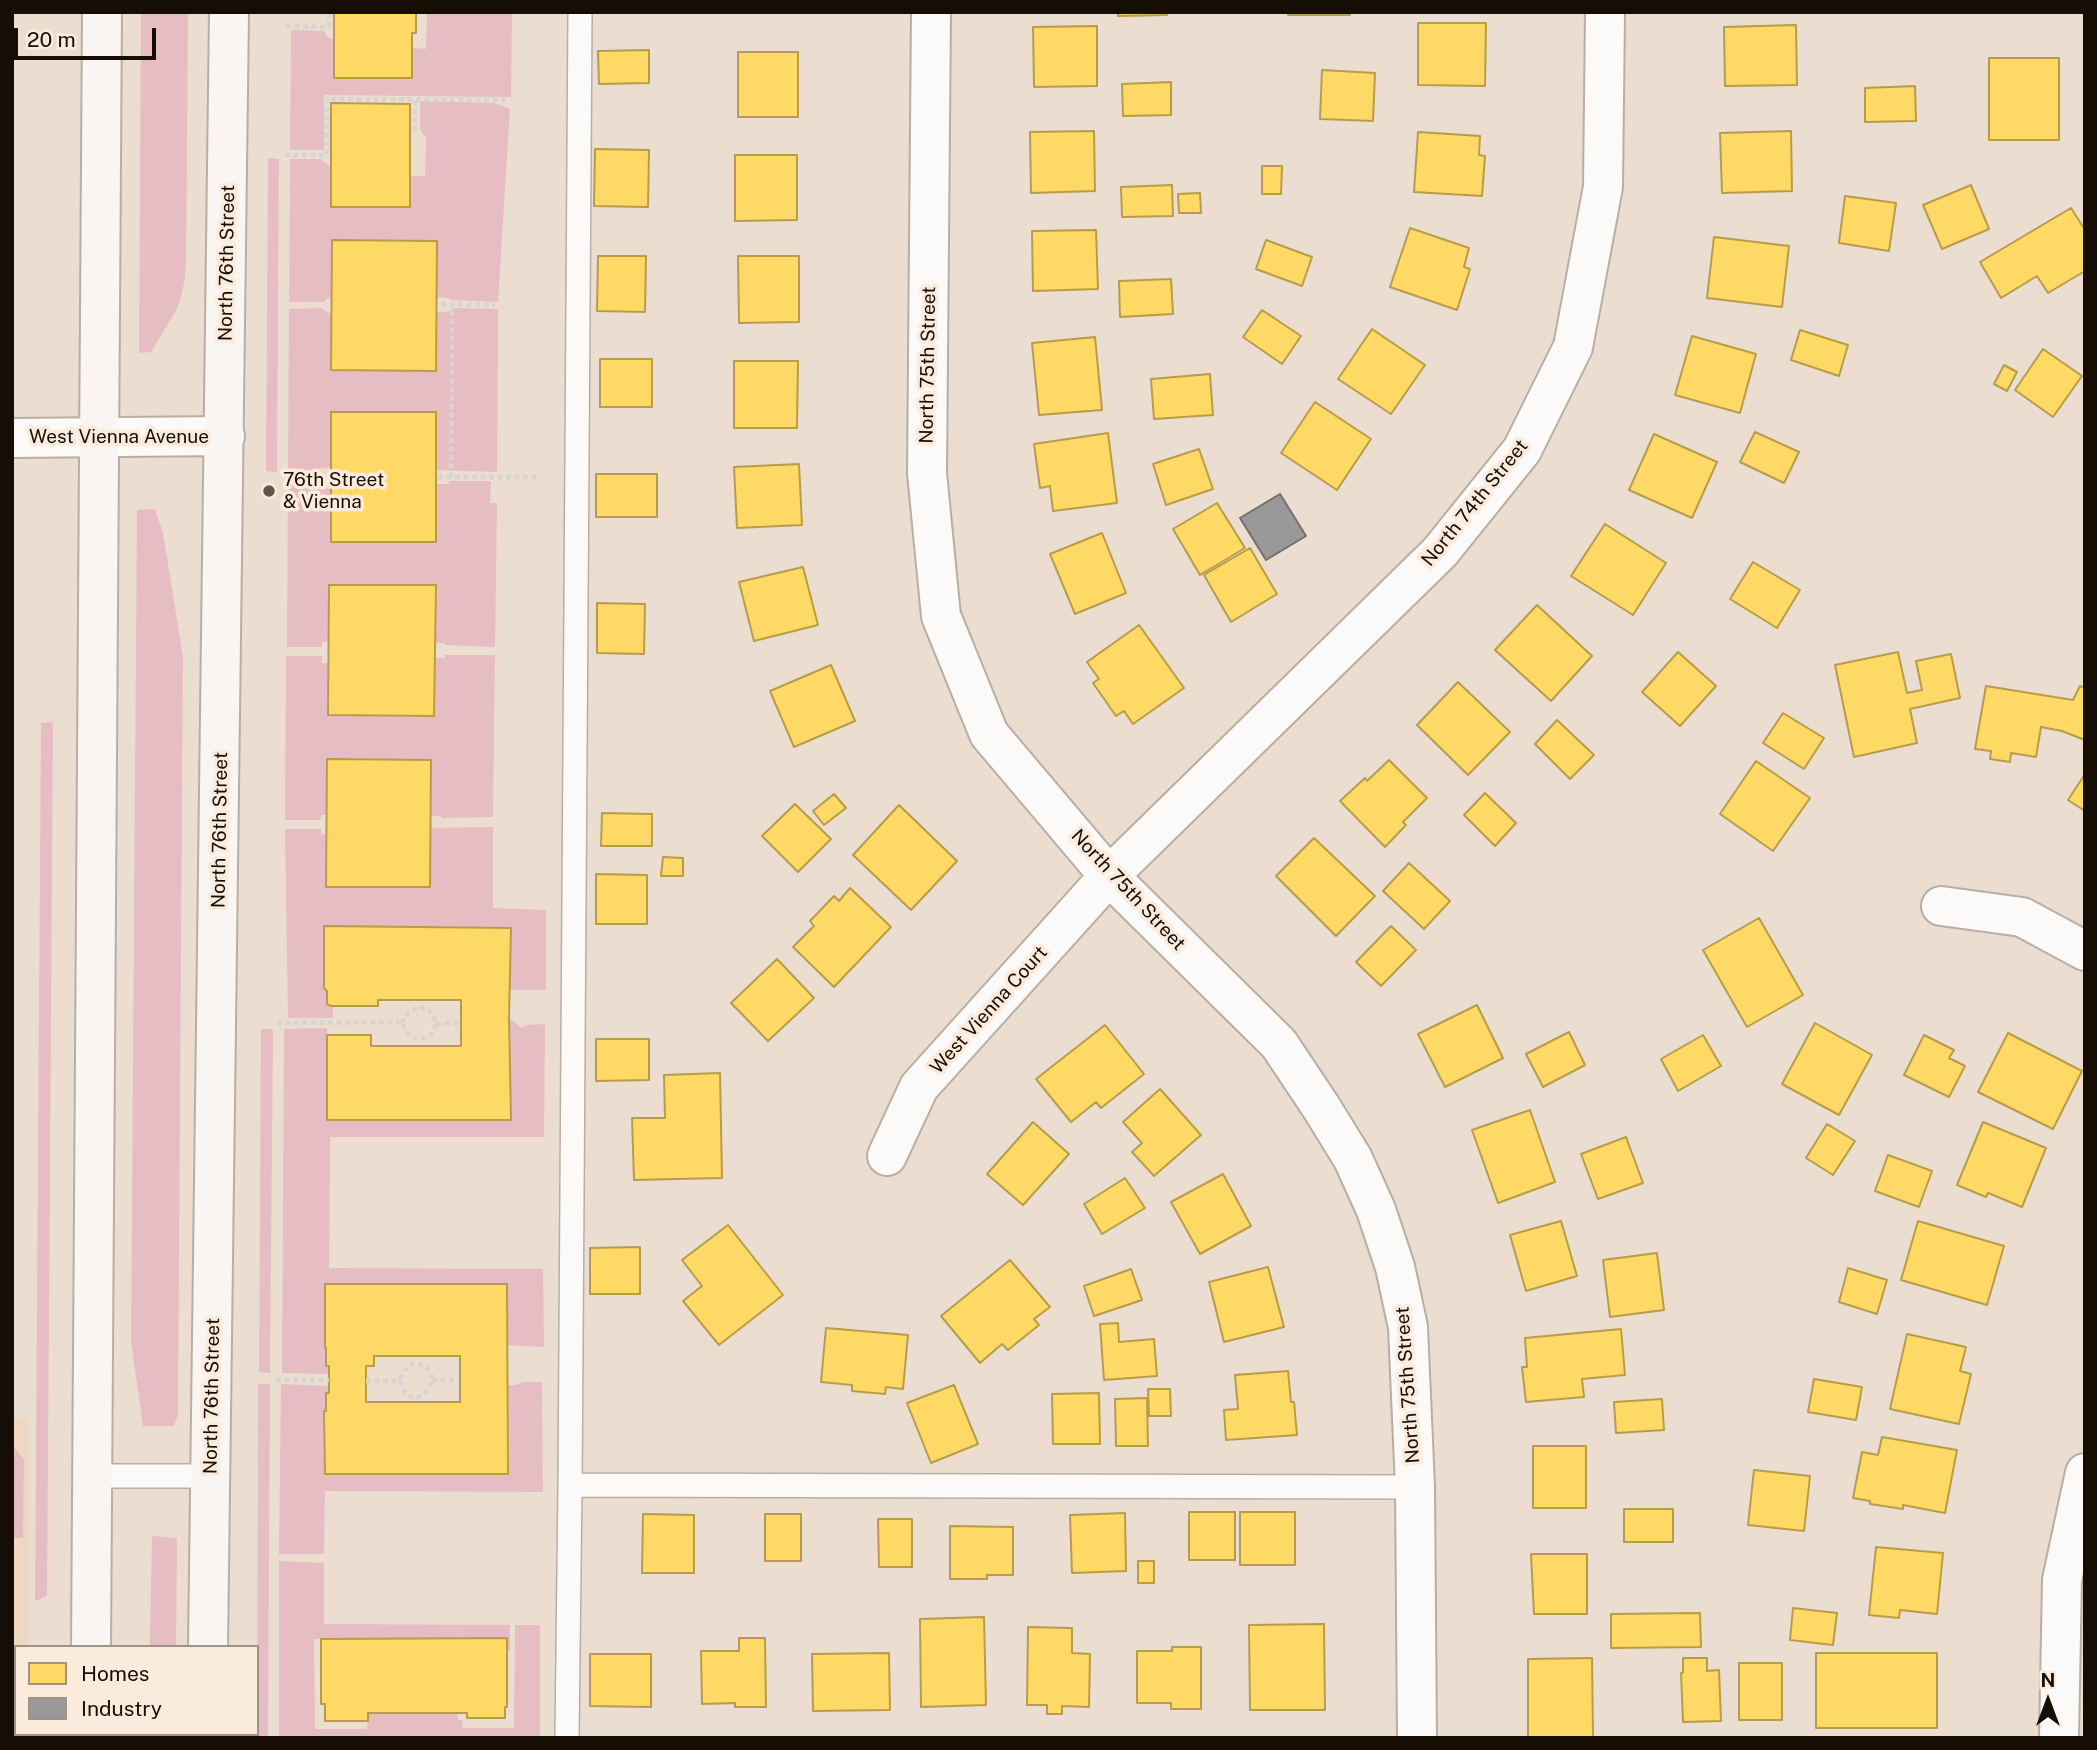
<!DOCTYPE html>
<html>
<head>
<meta charset="utf-8">
<style>
	body { margin:0 }
	#map { position:relative; width:2097px; height:1750px; overflow:hidden; background:#ebddd0; font-family:"Public Sans",sans-serif }
	canvas { display:block }
	.frame { position:absolute; inset:0; border:14px solid #160d05; pointer-events:none }
	.legend { position:absolute; left:14px; top:1645px; width:245px; height:91px; box-sizing:border-box; background:#fbebdd; border:2px solid #9f9287; margin:0; padding:9px 12px; list-style:none; font-size:21px; color:#160d05 }
	.legend li { display:flex; align-items:center; gap:14px; height:35px }
	.legend b { width:35px; border:2px solid #9f9287 }
	.north { position:absolute; left:2013px; top:1666px; width:70px; height:70px; -webkit-text-stroke:5px #fbebdd; paint-order:stroke; rotate:0deg; font-size:19px; font-weight:700; line-height:28px; text-align:center; color:#160d05 }
	.north::after { content:''; display:block; margin:auto; width:24px; height:32px; background:#160d05; clip-path:polygon(50% 0,100% 100%,50% 72%,0 100%) }
	.scale { position:absolute; left:14px; top:28px; width:142px; height:32px; box-sizing:border-box; border:4px solid #160d05; border-top:0; padding-left:9px; font-size:21px; line-height:24px; white-space:nowrap; color:#160d05; -webkit-text-stroke:5px #fbebdd; paint-order:stroke }
</style>
</head>
<body>
<div id="map">
<canvas width="2097" height="1750"></canvas>
<div class="frame"></div>
<ul class="legend">
<li><b style="height:19px;background:#ffd966"></b>Homes</li>
<li><b style="height:19px;background:#999"></b>Industry</li>
</ul>
<div class="north">N</div>
<div class="scale">20 m</div>
</div>
<script>
const context = document.querySelector('canvas').getContext('2d');
context.lineJoin = 'round';
function fill(path, color) { context.fillStyle = color; context.fill(path, 'evenodd'); }
function stroke(path, color, width, dash) { context.strokeStyle = color; context.lineWidth = width; context.lineCap = dash ? 'butt' : 'round'; context.setLineDash(dash || []); context.stroke(path); }
function drawText(font, color, halo, rows, align = 'center') {
  context.font = font + ' "Public Sans",sans-serif'; context.lineWidth = 7; context.setLineDash([]); context.textBaseline = 'middle'; context.strokeStyle = halo; context.fillStyle = color; for (const [text, x, y, turn = 0] of rows) {
    context.save(); context.translate(x, y); context.rotate((+turn || 0) * Math.PI / 180); context.textAlign = isNaN(turn) ? turn : align; if (halo) context.strokeText(text, 0, 0); context.fillText(text, 0, 0); context.restore();
  }
}
fill(new Path2D(`
	M 12,1419 L 28,1419 L 28,1647 L 16,1647 L 16,1734 L 28,1734 L 28,1738 L 12,1738 Z`), '#efd7c1');
fill(new Path2D(`
	M 141,12 L 188,12 L 186,264 L 184,284 L 178,307 L 151,352 L 139,353 Z
	M 427,12 L 512,12 L 511,97 L 324,95 L 324,150 L 290,150 L 291,30 L 324,31 L 327,37 L 334,40 L 426,49 Z
	M 420,101 L 494,103 L 510,109 L 498,302 L 450,300 L 449,298 L 437,297 L 436,241 L 333,240 L 332,295 L 323,302 L 289,302 L 290,159 L 321,159 L 331,167 L 331,207 L 409,207 L 410,176 L 425,176 L 426,138 L 420,129 Z
	M 268,158 L 279,159 L 277,472 L 266,471 Z
	M 321,308 L 331,314 L 332,370 L 436,371 L 436,312 L 448,312 L 454,308 L 498,309 L 497,472 L 331,467 L 321,468 L 314,472 L 288,473 L 289,309 Z
	M 449,481 L 491,481 L 490,503 L 497,503 L 495,647 L 445,645 L 445,643 L 434,643 L 435,586 L 330,585 L 329,641 L 322,642 L 322,647 L 287,647 L 288,483 L 310,482 L 331,490 L 332,542 L 435,542 L 436,484 L 449,484 Z
	M 155,509 L 163,533 L 183,657 L 178,1400 L 178,1414 L 174,1426 L 143,1426 L 131,1342 L 137,510 Z
	M 445,655 L 495,655 L 493,817 L 441,818 L 441,816 L 430,816 L 431,760 L 327,759 L 326,815 L 321,815 L 321,820 L 285,820 L 286,656 L 322,656 L 322,663 L 329,663 L 328,715 L 433,716 L 434,658 L 445,658 Z
	M 53,722 L 47,1596 L 35,1601 L 41,723 Z
	M 493,827 L 493,908 L 546,910 L 546,990 L 509,990 L 324,926 L 324,987 L 327,991 L 327,1004 L 333,1006 L 333,1018 L 288,1018 L 285,829 L 321,829 L 321,834 L 326,835 L 326,887 L 430,887 L 430,828 Z
	M 509,1018 L 522,1028 L 526,1025 L 545,1024 L 544,1137 L 330,1137 L 329,1268 L 543,1269 L 544,1347 L 507,1345 L 507,1284 L 325,1284 L 325,1347 L 326,1348 L 329,1374 L 282,1373 L 284,1029 L 327,1028 L 327,1046 L 510,1120 Z
	M 261,1029 L 273,1029 L 270,1373 L 259,1372 Z
	M 523,1382 L 542,1382 L 543,1492 L 325,1491 L 324,1554 L 279,1554 L 281,1384 L 329,1386 L 329,1393 L 326,1393 L 326,1411 L 324,1411 L 325,1474 L 507,1474 L 507,1385 L 516,1385 Z
	M 258,1384 L 270,1384 L 268,1738 L 257,1738 Z
	M 12,1445 L 24,1459 L 23,1538 L 12,1538 Z
	M 152,1536 L 177,1538 L 176,1647 L 150,1647 Z
	M 279,1561 L 324,1563 L 324,1624 L 510,1625 L 510,1650 L 507,1651 L 506,1638 L 314,1639 L 315,1729 L 367,1729 L 368,1714 L 413,1713 L 457,1714 L 458,1720 L 462,1720 L 463,1728 L 514,1728 L 515,1625 L 540,1625 L 540,1738 L 279,1738 Z`), '#e6bdc3');
const homes = new Path2D(`
	M 334,12 L 416,12 L 416,33 L 412,33 L 412,78 L 334,78 Z
	M 1118,12 L 1167,12 L 1167,15 L 1118,16 Z
	M 1288,12 L 1350,12 L 1350,15 L 1288,15 Z
	M 1418,23 L 1486,23 L 1485,86 L 1418,85 Z
	M 1796,25 L 1797,85 L 1725,86 L 1724,27 Z
	M 1097,26 L 1097,86 L 1034,87 L 1033,27 Z
	M 649,50 L 649,83 L 599,84 L 598,51 Z
	M 738,52 L 798,52 L 798,117 L 738,117 Z
	M 1989,58 L 2059,58 L 2059,140 L 1989,140 Z
	M 1322,70 L 1375,73 L 1373,121 L 1320,119 Z
	M 1171,82 L 1171,115 L 1123,116 L 1122,84 Z
	M 1915,86 L 1916,121 L 1865,122 L 1865,88 Z
	M 331,103 L 410,104 L 410,207 L 331,207 Z
	M 1094,131 L 1095,191 L 1031,193 L 1030,132 Z
	M 1791,131 L 1792,191 L 1722,193 L 1720,133 Z
	M 1418,132 L 1480,136 L 1479,155 L 1485,156 L 1482,196 L 1414,192 Z
	M 595,149 L 649,150 L 648,207 L 594,206 Z
	M 735,155 L 797,155 L 797,220 L 735,221 Z
	M 1262,166 L 1282,166 L 1281,194 L 1262,194 Z
	M 1172,185 L 1173,216 L 1122,217 L 1121,187 Z
	M 1971,185 L 1989,229 L 1942,249 L 1923,205 Z
	M 1200,193 L 1201,213 L 1179,213 L 1178,194 Z
	M 1845,196 L 1896,203 L 1889,251 L 1839,243 Z
	M 2071,208 L 2085,230 L 2085,271 L 2048,293 L 2037,276 L 2001,298 L 1980,262 Z
	M 1410,228 L 1469,248 L 1464,267 L 1470,269 L 1457,310 L 1390,287 Z
	M 1096,230 L 1098,289 L 1033,291 L 1032,231 Z
	M 1714,237 L 1789,246 L 1782,307 L 1707,298 Z
	M 332,240 L 437,241 L 436,371 L 331,370 Z
	M 1266,240 L 1312,257 L 1302,286 L 1256,269 Z
	M 598,256 L 646,256 L 645,312 L 597,311 Z
	M 738,256 L 799,256 L 799,322 L 739,323 Z
	M 1171,279 L 1173,314 L 1120,317 L 1119,281 Z
	M 1262,310 L 1301,336 L 1282,364 L 1243,337 Z
	M 1372,329 L 1425,365 L 1391,414 L 1338,379 Z
	M 1800,330 L 1848,345 L 1839,376 L 1791,360 Z
	M 1692,336 L 1756,354 L 1740,413 L 1675,395 Z
	M 1095,337 L 1102,410 L 1039,415 L 1032,343 Z
	M 2043,349 L 2082,376 L 2053,417 L 2015,390 Z
	M 600,359 L 652,359 L 652,407 L 600,407 Z
	M 734,361 L 798,361 L 797,428 L 734,428 Z
	M 2004,365 L 2017,372 L 2007,391 L 1994,384 Z
	M 1210,374 L 1213,415 L 1154,419 L 1151,379 Z
	M 1315,402 L 1371,439 L 1337,490 L 1281,453 Z
	M 331,412 L 436,412 L 436,542 L 331,542 Z
	M 1755,432 L 1799,452 L 1784,483 L 1740,462 Z
	M 1108,433 L 1117,503 L 1053,511 L 1050,486 L 1040,488 L 1034,444 Z
	M 1654,434 L 1717,462 L 1692,518 L 1629,490 Z
	M 1199,449 L 1213,489 L 1166,505 L 1153,464 Z
	M 799,464 L 802,525 L 737,528 L 734,467 Z
	M 596,474 L 657,474 L 657,517 L 596,517 Z
	M 1217,503 L 1245,548 L 1200,575 L 1173,529 Z
	M 1605,524 L 1666,563 L 1633,615 L 1571,576 Z
	M 1102,533 L 1126,593 L 1075,614 L 1050,554 Z
	M 1250,548 L 1277,594 L 1231,622 L 1204,575 Z
	M 1753,562 L 1800,590 L 1777,628 L 1730,599 Z
	M 803,567 L 818,625 L 754,641 L 739,582 Z
	M 329,585 L 436,585 L 434,716 L 328,715 Z
	M 597,603 L 645,604 L 644,654 L 597,653 Z
	M 1537,605 L 1592,656 L 1551,701 L 1495,650 Z
	M 1139,625 L 1184,688 L 1133,724 L 1124,711 L 1116,716 L 1093,683 L 1099,679 L 1087,662 Z
	M 1678,652 L 1716,686 L 1680,726 L 1642,692 Z
	M 1898,652 L 1907,693 L 1922,690 L 1916,661 L 1951,654 L 1960,698 L 1910,709 L 1917,743 L 1854,757 L 1835,665 Z
	M 831,665 L 855,721 L 794,747 L 770,691 Z
	M 1458,682 L 1510,732 L 1468,775 L 1417,725 Z
	M 1986,686 L 2073,700 L 2080,686 L 2085,688 L 2085,740 L 2062,731 L 2041,727 L 2036,757 L 2011,753 L 2010,762 L 1990,759 L 1991,751 L 1975,749 Z
	M 1783,713 L 1824,738 L 1804,769 L 1763,743 Z
	M 1557,720 L 1594,755 L 1570,779 L 1535,744 Z
	M 327,759 L 431,760 L 430,887 L 326,887 Z
	M 1389,760 L 1427,798 L 1403,822 L 1406,825 L 1385,847 L 1340,801 L 1365,778 L 1367,781 Z
	M 1756,761 L 1810,798 L 1773,851 L 1720,814 Z
	M 2085,774 L 2085,811 L 2068,800 Z
	M 1485,793 L 1516,823 L 1495,846 L 1464,815 Z
	M 834,794 L 846,808 L 824,825 L 813,811 Z
	M 795,804 L 831,839 L 798,872 L 762,836 Z
	M 899,805 L 957,861 L 911,910 L 853,855 Z
	M 602,813 L 652,814 L 652,846 L 601,846 Z
	M 1314,838 L 1375,896 L 1336,936 L 1276,876 Z
	M 663,857 L 683,858 L 683,876 L 661,876 Z
	M 1409,863 L 1450,901 L 1424,929 L 1383,891 Z
	M 596,874 L 647,875 L 647,924 L 596,924 Z
	M 850,888 L 891,927 L 834,987 L 793,947 L 814,926 L 810,921 L 834,896 L 839,901 Z
	M 1759,918 L 1803,995 L 1747,1027 L 1703,950 Z
	M 324,926 L 511,928 L 509,1018 L 511,1120 L 327,1120 L 327,1035 L 371,1035 L 371,1046 L 461,1046 L 461,1000 L 378,1000 L 378,1006 L 331,1006 L 327,1004 L 327,991 L 324,988 Z
	M 1391,926 L 1416,950 L 1381,986 L 1356,962 Z
	M 777,959 L 814,998 L 768,1041 L 731,1003 Z
	M 1477,1005 L 1503,1058 L 1445,1087 L 1418,1034 Z
	M 1815,1023 L 1872,1055 L 1839,1115 L 1782,1084 Z
	M 1105,1025 L 1144,1074 L 1101,1108 L 1096,1102 L 1071,1122 L 1036,1079 Z
	M 1569,1032 L 1585,1065 L 1543,1087 L 1526,1054 Z
	M 2008,1033 L 2082,1071 L 2053,1129 L 1978,1092 Z
	M 1703,1035 L 1721,1066 L 1678,1091 L 1661,1059 Z
	M 1924,1035 L 1954,1050 L 1949,1058 L 1965,1066 L 1949,1097 L 1904,1075 Z
	M 596,1039 L 649,1039 L 649,1080 L 596,1081 Z
	M 720,1073 L 722,1178 L 634,1180 L 632,1118 L 665,1118 L 664,1075 Z
	M 1160,1089 L 1201,1135 L 1154,1176 L 1132,1152 L 1142,1143 L 1123,1122 Z
	M 1530,1110 L 1555,1182 L 1498,1203 L 1472,1130 Z
	M 1033,1122 L 1069,1154 L 1023,1205 L 987,1174 Z
	M 1983,1122 L 2046,1148 L 2022,1207 L 1988,1193 L 1986,1197 L 1957,1185 Z
	M 1827,1124 L 1855,1141 L 1833,1175 L 1806,1158 Z
	M 1626,1137 L 1643,1183 L 1598,1199 L 1581,1154 Z
	M 1888,1155 L 1932,1171 L 1919,1207 L 1875,1191 Z
	M 1223,1174 L 1251,1226 L 1200,1254 L 1171,1202 Z
	M 1125,1178 L 1145,1208 L 1102,1234 L 1084,1204 Z
	M 1561,1221 L 1577,1276 L 1526,1291 L 1510,1235 Z
	M 1918,1221 L 2004,1246 L 1987,1305 L 1901,1280 Z
	M 728,1225 L 783,1295 L 719,1345 L 683,1301 L 702,1286 L 682,1260 Z
	M 640,1247 L 640,1294 L 590,1294 L 590,1248 Z
	M 1657,1253 L 1664,1310 L 1610,1317 L 1603,1260 Z
	M 1010,1260 L 1050,1307 L 1034,1319 L 1039,1325 L 1008,1350 L 1002,1344 L 980,1363 L 941,1316 Z
	M 1268,1267 L 1284,1327 L 1224,1342 L 1209,1282 Z
	M 1848,1268 L 1887,1280 L 1877,1314 L 1839,1302 Z
	M 1131,1269 L 1142,1300 L 1094,1316 L 1084,1286 Z
	M 325,1284 L 507,1284 L 508,1474 L 325,1474 L 324,1411 L 326,1411 L 326,1393 L 329,1393 L 329,1366 L 326,1366 L 326,1348 L 325,1348 ZM 374,1356 L 460,1356 L 460,1402 L 366,1402 L 366,1366 L 374,1366 Z
	M 1118,1323 L 1119,1342 L 1154,1339 L 1157,1376 L 1104,1380 L 1100,1324 Z
	M 826,1328 L 908,1335 L 903,1389 L 886,1387 L 885,1394 L 852,1391 L 852,1385 L 821,1382 Z
	M 1621,1329 L 1625,1375 L 1582,1379 L 1584,1397 L 1526,1402 L 1522,1367 L 1527,1367 L 1525,1338 Z
	M 1907,1334 L 1966,1347 L 1960,1371 L 1971,1374 L 1959,1424 L 1890,1409 Z
	M 1288,1371 L 1291,1402 L 1294,1402 L 1297,1435 L 1226,1440 L 1224,1410 L 1238,1409 L 1235,1375 Z
	M 1814,1379 L 1862,1387 L 1856,1420 L 1808,1412 Z
	M 954,1385 L 978,1444 L 931,1463 L 907,1403 Z
	M 1148,1389 L 1170,1389 L 1171,1416 L 1149,1416 Z
	M 1099,1393 L 1100,1444 L 1053,1444 L 1052,1394 Z
	M 1147,1398 L 1148,1446 L 1116,1446 L 1115,1399 Z
	M 1662,1399 L 1664,1430 L 1616,1433 L 1614,1402 Z
	M 1882,1437 L 1957,1450 L 1945,1513 L 1903,1505 L 1903,1509 L 1870,1504 L 1870,1501 L 1853,1498 L 1862,1452 L 1878,1455 Z
	M 1533,1446 L 1586,1446 L 1586,1508 L 1533,1508 Z
	M 1754,1470 L 1810,1476 L 1804,1531 L 1748,1525 Z
	M 1624,1509 L 1673,1509 L 1673,1542 L 1624,1542 Z
	M 1189,1512 L 1235,1512 L 1235,1560 L 1189,1560 Z
	M 1240,1512 L 1295,1512 L 1295,1565 L 1240,1565 Z
	M 1125,1513 L 1126,1571 L 1072,1573 L 1070,1515 Z
	M 643,1514 L 694,1515 L 694,1573 L 642,1573 Z
	M 765,1514 L 801,1514 L 801,1561 L 765,1561 Z
	M 878,1519 L 912,1519 L 912,1567 L 879,1567 Z
	M 950,1526 L 1013,1527 L 1013,1575 L 987,1575 L 987,1579 L 950,1579 Z
	M 1876,1547 L 1943,1553 L 1937,1614 L 1900,1610 L 1899,1618 L 1869,1615 Z
	M 1531,1554 L 1587,1554 L 1587,1614 L 1534,1614 Z
	M 1138,1561 L 1154,1561 L 1154,1583 L 1138,1583 Z
	M 1793,1608 L 1837,1613 L 1833,1645 L 1790,1640 Z
	M 1700,1613 L 1701,1647 L 1611,1648 L 1611,1614 Z
	M 984,1617 L 986,1705 L 921,1707 L 920,1619 Z
	M 1324,1624 L 1325,1710 L 1250,1710 L 1249,1625 Z
	M 1028,1627 L 1072,1628 L 1072,1653 L 1090,1654 L 1089,1707 L 1062,1706 L 1062,1714 L 1047,1714 L 1047,1705 L 1027,1705 Z
	M 507,1638 L 507,1707 L 505,1707 L 505,1718 L 467,1718 L 467,1713 L 368,1713 L 368,1721 L 325,1721 L 325,1704 L 321,1704 L 321,1639 Z
	M 739,1638 L 765,1638 L 766,1707 L 735,1707 L 735,1703 L 702,1704 L 701,1651 L 739,1651 Z
	M 1172,1647 L 1201,1647 L 1201,1709 L 1171,1709 L 1171,1703 L 1137,1703 L 1137,1651 L 1172,1651 Z
	M 889,1653 L 890,1710 L 813,1711 L 812,1654 Z
	M 1816,1653 L 1937,1653 L 1937,1728 L 1816,1728 Z
	M 590,1654 L 651,1654 L 651,1707 L 590,1706 Z
	M 1592,1658 L 1593,1737 L 1528,1737 L 1528,1659 Z
	M 1683,1658 L 1707,1658 L 1707,1671 L 1719,1670 L 1721,1721 L 1683,1722 L 1681,1673 L 1683,1673 Z
	M 1739,1663 L 1782,1663 L 1782,1720 L 1739,1720 Z`);
fill(homes, '#ffd966');
stroke(homes, '#b99c49', 2);
const industry = new Path2D(`
	M 1280,494 L 1306,536 L 1266,560 L 1240,518 Z`);
fill(industry, '#999');
stroke(industry, '#726f6d', 2);
const lane = new Path2D(`
	M 92,1476 L 211,1476
	M 570,1485 L 1415,1487
	M 567,1738 L 570,1485 L 580,12`);
const street = new Path2D(`
	M 931,12 L 927,473 L 941,616 L 989,734 L 1109,876 L 1279,1044 L 1321,1107 L 1353,1159 L 1376,1210 L 1395,1267 L 1408,1327 L 1415,1487 L 1417,1738
	M 12,438 L 225,436
	M 1941,906 L 2022,917 L 2085,951
	M 887,1156 L 919,1087 L 1109,876 L 1440,552 L 1522,450 L 1573,347 L 1603,187 L 1605,12
	M 2059,1738 L 2062,1580 L 2085,1473`);
const secondary = new Path2D(`
	M 91,1647 L 102,12
	M 208,1647 L 229,12
	M 91,1738 L 91,1734
	M 207,1738 L 207,1734`);
stroke(lane, '#b9aea3', 26);
stroke(street, '#b9aea3', 42);
stroke(secondary, '#b9aea3', 42);
stroke(new Path2D(`
	M 286,26 L 329,27 L 329,12
	M 415,131 L 415,100
	M 285,155 L 327,155 L 327,99 L 507,100
	M 441,304 L 495,305
	M 438,477 L 541,477
	M 451,477 L 452,304
	M 277,1023 L 403,1022 C 406,1040 421,1043 434,1032 C 440,1008 419,1000 404,1017 L 403,1022
	M 436,1024 L 458,1023
	M 276,1380 L 329,1380
	M 432,1380 L 457,1380
	M 366,1381 L 400,1381 C 410,1419 448,1381 424,1366 C 411,1359 403,1370 400,1381`), '#d8d4d0', 4.5, [5, 3.5]);
stroke(lane, '#fcfaf8', 23);
stroke(street, '#fcfaf8', 38);
stroke(secondary, '#f9f5f2', 38);
for (const [x, y, r, color] of [
	[269,491,7,"#61564c"]
]) { const dot = new Path2D(); dot.arc(x, y, r, 0, 2 * Math.PI); context.fillStyle = color; context.fill(dot); stroke(dot, '#fbebdd', 2.5); }
drawText('19px', '#160d05', '#fbebdd', [
	["North 76th Street",227,263,-89],
	["North 75th Street",928,365,-89],
	["West Vienna Avenue",119,437],
	["North 74th Street",1475,503,-51],
	["North 76th Street",220,830,-89],
	["North 75th Street",1128,890,47],
	["West Vienna Court",989,1010,-48],
	["North 75th Street",1408,1385,-94],
	["North 76th Street",212,1396,-89]
]);
drawText('19px', '#160d05', '#fbebdd', [
	["76th Street",283,480],
	["& Vienna",283,502]
], 'left');
</script>
</body>
</html>
